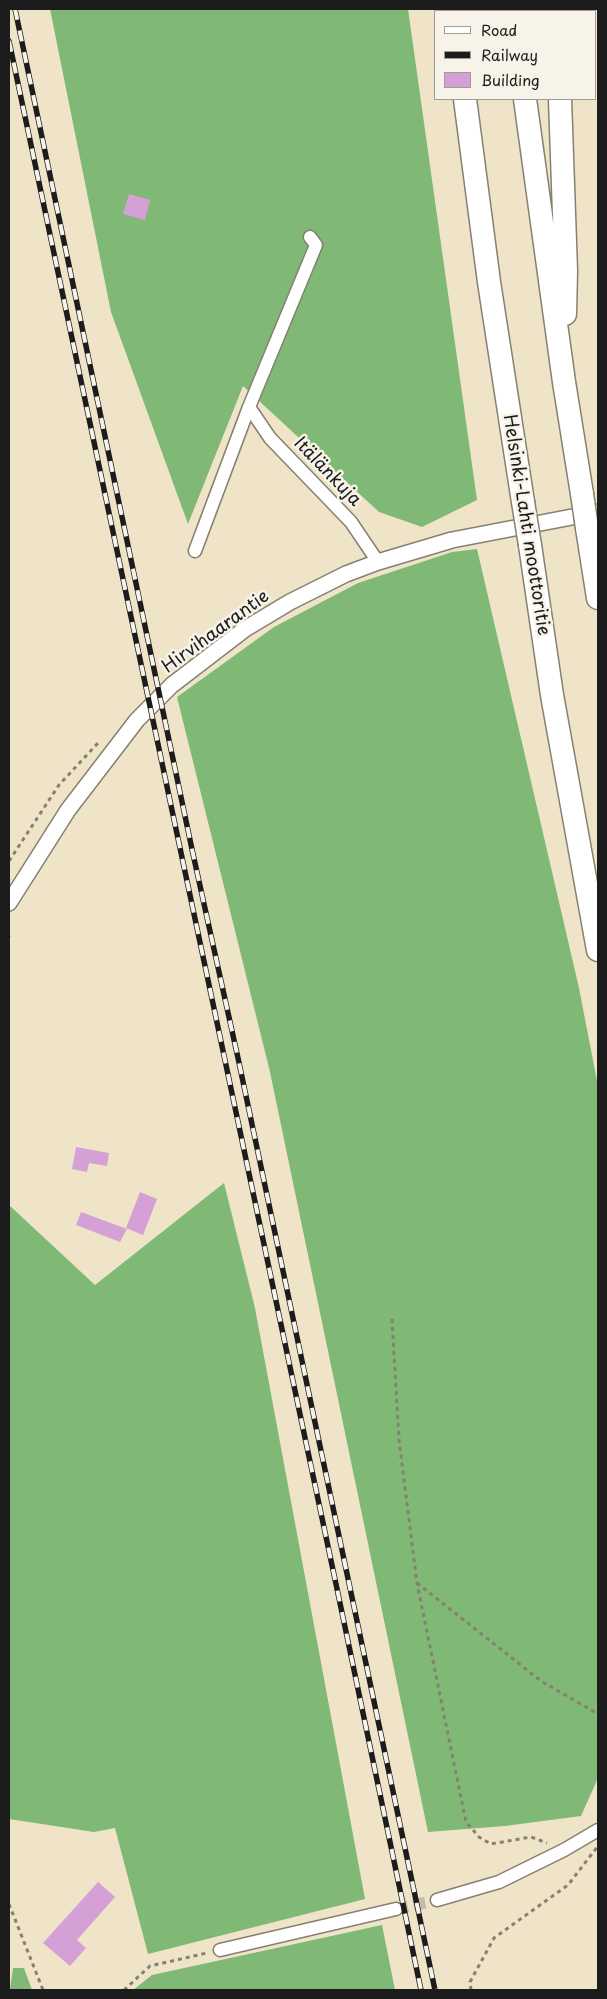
<!DOCTYPE html>
<html>
<head>
<meta charset="utf-8">
<style>
	body { margin:0 }
	#map { position:relative; width:607px; height:1999px; overflow:hidden; background:#efe4c7; font-family:"Playpen Sans",sans-serif }
	canvas { display:block }
	.frame { position:absolute; inset:0; border:10px solid #1c1c1c; pointer-events:none }
	.legend { position:absolute; left:434px; top:10px; width:162px; height:90px; box-sizing:border-box; background:#f7f3e8; border:1px solid #9f9d96; margin:0; padding:6px 9px; list-style:none; font-size:15px; color:#1c1c1c }
	.legend li { display:flex; align-items:center; gap:10px; height:25px }
	.legend b { width:25px; border:1px solid #9f9d96 }
</style>
</head>
<body>
<div id="map">
<canvas width="607" height="1999"></canvas>
<div class="frame"></div>
<ul class="legend">
<li><b style="height:6px;background:#fff"></b>Road</li>
<li><b style="height:6px;background:#1c1c1c"></b>Railway</li>
<li><b style="height:14px;background:#d4a0d6"></b>Building</li>
</ul>
</div>
<script>
const context = document.querySelector('canvas').getContext('2d');
context.lineJoin = 'round';
function fill(path, color) { context.fillStyle = color; context.fill(path, 'evenodd'); }
function stroke(path, color, width, dash) { context.strokeStyle = color; context.lineWidth = width; context.lineCap = dash ? 'butt' : 'round'; context.setLineDash(dash || []); context.stroke(path); }
function drawText(font, color, halo, rows, align = 'center') {
  context.font = font + ' "Playpen Sans",sans-serif'; context.lineWidth = 5; context.setLineDash([]); context.textBaseline = 'middle'; context.strokeStyle = halo; context.fillStyle = color; for (const [text, x, y, turn = 0] of rows) {
    context.save(); context.translate(x, y); context.rotate((+turn || 0) * Math.PI / 180); context.textAlign = isNaN(turn) ? turn : align; if (halo) context.strokeText(text, 0, 0); context.fillText(text, 0, 0); context.restore();
  }
}
fill(new Path2D(`
	M 50,9 L 408,9 L 477,500 L 422,527 L 379,512 L 243,386 L 188,524 L 111,312 Z
	M 477,549 L 579,988 L 598,1086 L 598,1778 L 581,1816 L 505,1826 L 428,1832 L 270,1072 L 177,697 L 274,627 L 358,583 L 452,552 Z
	M 224,1183 L 255,1308 L 365,1899 L 148,1954 L 115,1828 L 94,1832 L 9,1819 L 9,1205 L 95,1285 Z
	M 382,1925 L 395,1990 L 133,1990 L 152,1975 Z
	M 13,1968 L 24,1968 L 32,1990 L 10,1990 Z`), '#80b876');
fill(new Path2D(`
	M 129,194 L 150,200 L 145,220 L 123,214 Z
	M 76,1147 L 109,1153 L 107,1166 L 89,1163 L 87,1172 L 72,1169 Z
	M 140,1192 L 157,1199 L 143,1235 L 126,1228 Z
	M 81,1212 L 127,1229 L 120,1242 L 76,1225 Z
	M 98,1882 L 115,1897 L 77,1940 L 86,1948 L 70,1966 L 43,1943 Z`), '#d4a0d6');
stroke(new Path2D(`
	M 396,1909 L 437,1900`), '#c5bca5', 12, [12, 6]);
const minor = new Path2D(`
	M 310,237 L 316,245 L 249,407 L 270,438 L 351,522 L 378,562
	M 195,551 L 249,407
	M 437,1900 L 499,1882 L 564,1850 L 598,1830
	M 220,1950 L 396,1909`);
const tertiary = new Path2D(`
	M 9,903 L 68,810 L 137,720 L 172,685 L 245,629 L 290,602 L 346,574 L 378,562 L 452,540 L 598,512`);
const motorway = new Path2D(`
	M 453,9 L 453,11
	M 514,9 L 514,11
	M 563,11 L 563,9
	M 465,99 L 489,282 L 523,502
	M 525,99 L 564,382 L 582,494
	M 560,99 L 566,271 L 565,314
	M 587,528 L 598,598
	M 530,545 L 552,695 L 598,950`);
stroke(minor, '#868072', 15);
stroke(tertiary, '#868072', 18);
stroke(motorway, '#868072', 25);
stroke(new Path2D(`
	M 9,861 L 59,785 L 98,743
	M 9,937 L 9,936
	M 392,1319 L 399,1440 L 417,1583 L 466,1822 L 479,1837 L 491,1844 L 531,1837 L 547,1843
	M 417,1583 L 541,1681 L 598,1714
	M 9,1904 L 43,1990
	M 124,1990 L 150,1966 L 207,1953
	M 471,1990 L 470,1982 L 494,1938 L 568,1885 L 598,1846`), '#868072', 3, [4, 4]);
stroke(minor, '#fff', 12);
stroke(tertiary, '#fff', 15);
stroke(motorway, '#fff', 22);
const rail = new Path2D(`
	M 15,9 L 193,854 L 238,1058 L 435,1990
	M 9,41 L 336,1584 L 421,1990`);
stroke(rail, '#1c1c1c', 5.5);
stroke(rail, '#f7f3e8', 4, [11]);
const motorwayBridge = new Path2D(`
	M 582,494 L 587,528
	M 523,502 L 530,545`);
stroke(motorwayBridge, '#868072', 25, []);
stroke(motorwayBridge, '#fff', 22);
drawText('18px', '#1c1c1c', '#f7f3e8', [
	["Itälänkuja",327,472,46],
	["Helsinki-Lahti moottoritie",526,525,81],
	["Hirvihaarantie",216,632,-36]
]);
</script>
</body>
</html>
